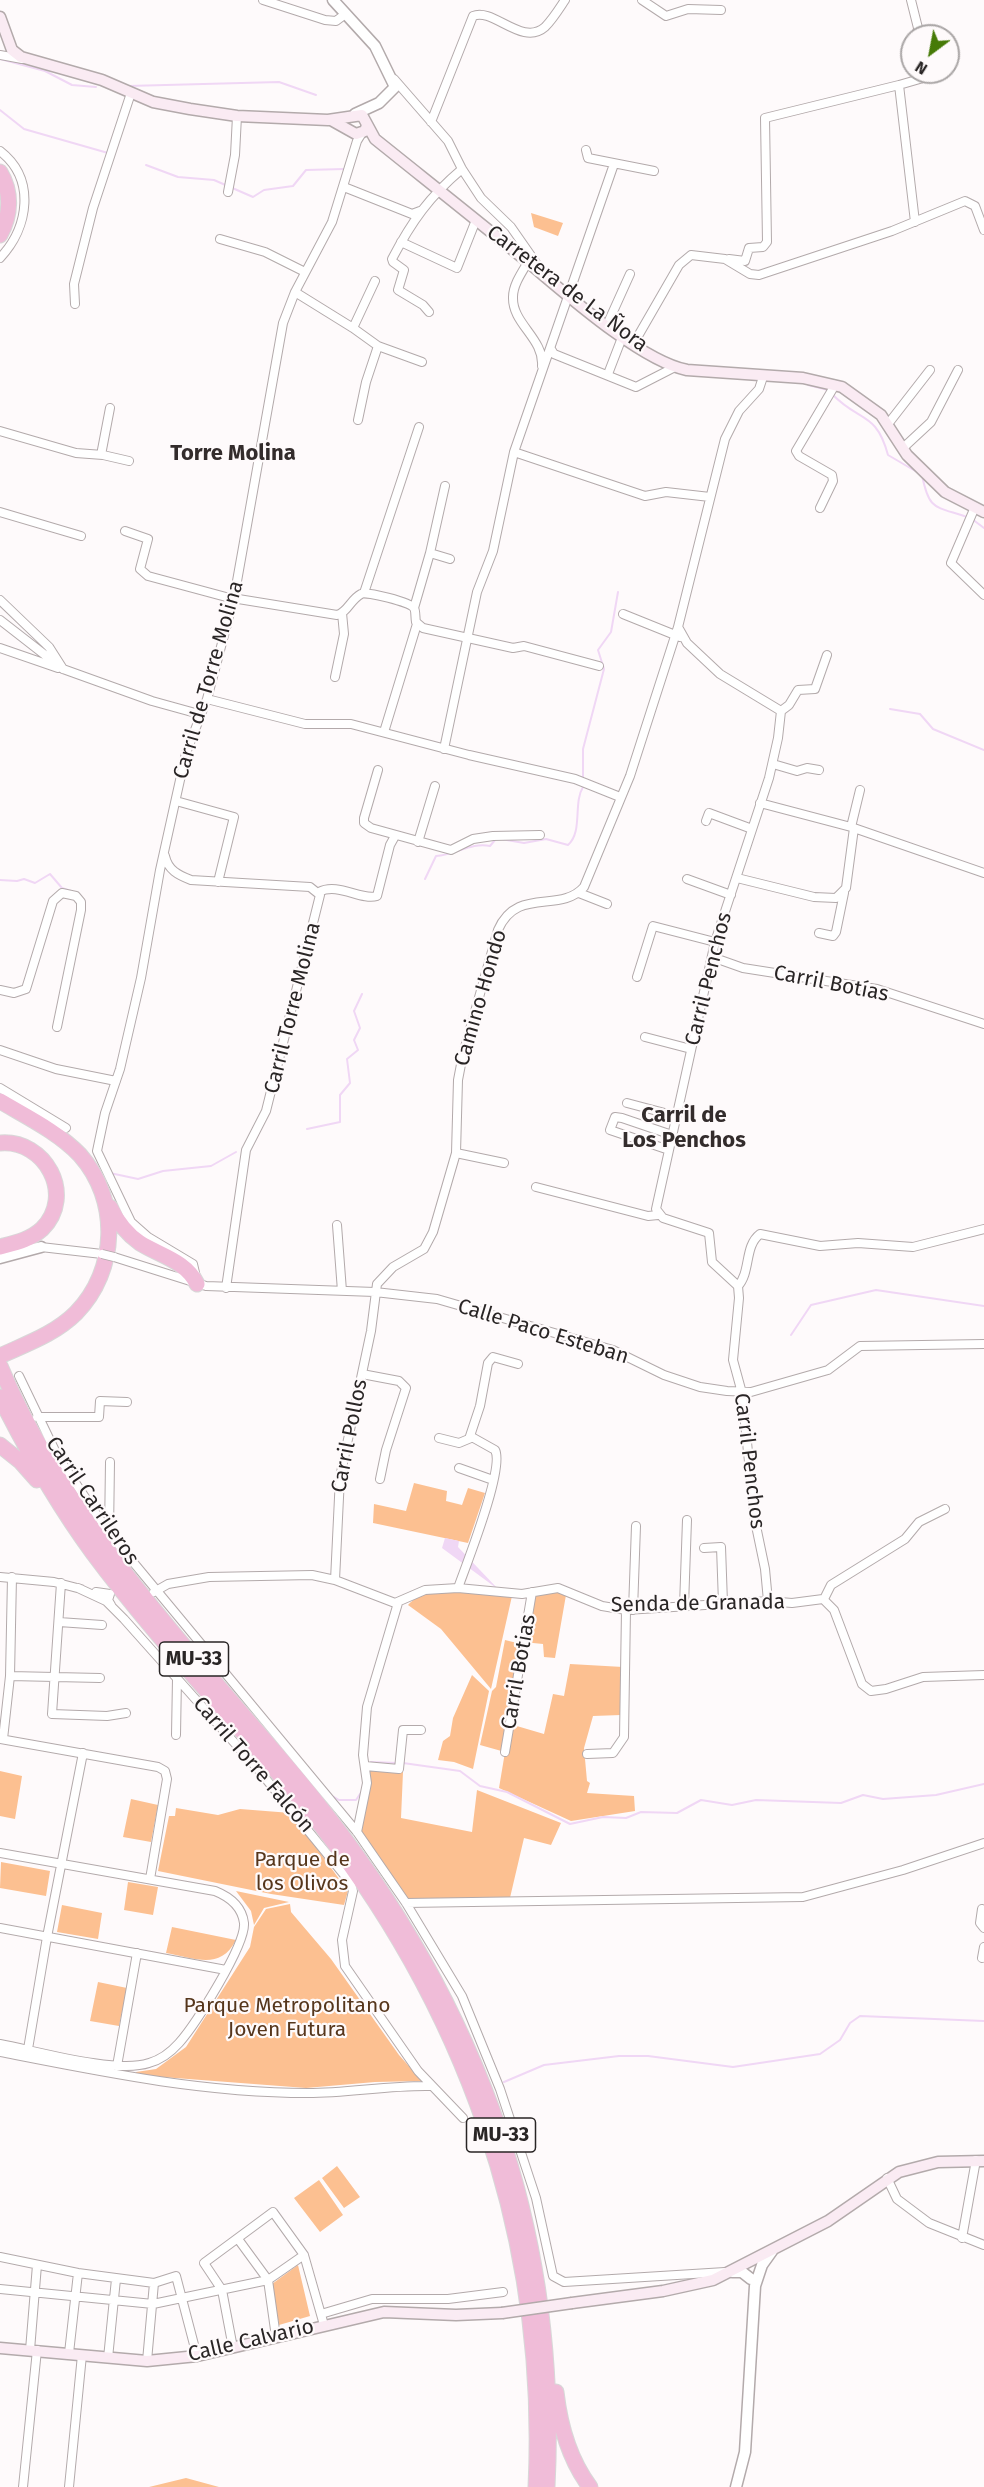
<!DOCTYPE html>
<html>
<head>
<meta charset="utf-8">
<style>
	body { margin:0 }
	#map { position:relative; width:984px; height:2487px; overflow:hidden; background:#fefafb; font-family:"Fira Sans",sans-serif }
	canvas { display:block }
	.north { position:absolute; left:900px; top:24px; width:60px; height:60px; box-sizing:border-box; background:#fefafb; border:2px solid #a9a5a5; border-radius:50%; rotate:212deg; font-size:16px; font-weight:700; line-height:24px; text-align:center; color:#292525 }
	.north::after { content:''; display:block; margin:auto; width:21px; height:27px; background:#467a07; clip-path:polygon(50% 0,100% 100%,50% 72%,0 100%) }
</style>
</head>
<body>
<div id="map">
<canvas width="984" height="2487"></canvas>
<div class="north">N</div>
</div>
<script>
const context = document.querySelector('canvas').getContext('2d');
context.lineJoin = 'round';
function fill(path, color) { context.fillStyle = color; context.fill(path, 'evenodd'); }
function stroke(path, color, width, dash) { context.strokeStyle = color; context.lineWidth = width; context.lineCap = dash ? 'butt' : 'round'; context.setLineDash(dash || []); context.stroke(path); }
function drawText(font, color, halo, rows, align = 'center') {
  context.font = font + ' "Fira Sans",sans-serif'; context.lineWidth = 4.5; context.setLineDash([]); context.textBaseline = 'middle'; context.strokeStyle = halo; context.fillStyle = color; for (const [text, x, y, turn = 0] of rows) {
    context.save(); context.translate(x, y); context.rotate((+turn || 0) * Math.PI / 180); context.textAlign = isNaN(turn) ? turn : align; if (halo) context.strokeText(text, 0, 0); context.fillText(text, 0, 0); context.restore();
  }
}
fill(new Path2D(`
	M 531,213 L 563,223 L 558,236 L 534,227 Z
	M 414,1483 L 447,1491 L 446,1501 L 462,1505 L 468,1488 L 485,1493 L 468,1543 L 373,1523 L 374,1504 L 406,1511 Z
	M 551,1588 L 566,1595 L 555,1658 L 544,1657 L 543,1644 L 523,1642 L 532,1595 Z
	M 477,1591 L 512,1596 L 491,1689 L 441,1629 L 408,1605 C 424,1587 455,1592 477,1591 Z
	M 505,1640 L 521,1644 L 510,1724 L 544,1734 L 553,1694 L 564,1696 L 570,1664 L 623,1667 L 621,1715 L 593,1716 L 584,1748 L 587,1781 L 590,1783 L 587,1793 L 634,1796 L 635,1811 L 571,1821 L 499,1788 L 505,1752 L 480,1745 L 492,1691 L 496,1687 Z
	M 472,1675 L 489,1691 L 473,1769 L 454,1762 L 438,1760 L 443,1741 L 450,1736 L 453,1718 Z
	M 370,1770 L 403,1772 L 401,1818 L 472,1832 L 477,1790 L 561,1823 L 551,1845 L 524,1838 L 509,1902 L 406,1903 L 357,1832 Z
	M 0,1771 L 22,1776 L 15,1819 L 0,1816 Z
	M 131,1799 L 158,1805 L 151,1842 L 123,1837 Z
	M 176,1808 L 218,1815 L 240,1809 L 291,1813 L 348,1891 L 344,1905 L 271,1894 L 158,1871 L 169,1816 L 175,1816 Z
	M 1,1862 L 50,1871 L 46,1896 L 0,1888 Z
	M 128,1882 L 158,1887 L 153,1915 L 124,1910 Z
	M 236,1891 L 289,1902 L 264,1908 L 254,1925 L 251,1911 Z
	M 290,1904 L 291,1912 L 331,1959 L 399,2055 L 422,2081 L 375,2082 L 306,2088 L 136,2075 L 136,2072 L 156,2069 L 186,2047 L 250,1947 L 254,1927 L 266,1909 Z
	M 62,1905 L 102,1913 L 98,1939 L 57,1932 Z
	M 172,1927 L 236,1940 C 220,1971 195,1958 166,1953 Z
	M 98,1982 L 127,1988 L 119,2026 L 90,2021 Z
	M 337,2166 L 360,2197 L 344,2208 L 322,2178 Z
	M 319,2180 L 343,2215 L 320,2232 L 294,2198 Z
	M 298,2265 L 310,2316 L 279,2325 L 272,2284 Z
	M 186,2478 L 219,2487 L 149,2487 Z`), '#fcc091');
fill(new Path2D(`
	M 445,1538 L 459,1541 L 458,1547 L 499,1590 L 442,1548 Z`), '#f0d7f5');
stroke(new Path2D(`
	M 0,59 L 45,71 L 72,85 L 96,87
	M 128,86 L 279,82 L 316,95
	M 0,110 L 24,129 L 108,153
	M 146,165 L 178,177 L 214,180 L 253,197 L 264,190 L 293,186 L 306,170 L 344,169
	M 808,385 L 828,390
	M 832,394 C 860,423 876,411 888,455 L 917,472
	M 922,475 C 929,511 935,506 967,517
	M 972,519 L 984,528
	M 890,709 L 920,714 L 933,729 L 984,750
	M 583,778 L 583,749 L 604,669 L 598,650 L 611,632 L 618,592
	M 501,839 L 524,843 L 546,839 L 568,845 C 583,832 573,803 583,787
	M 425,879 L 436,856 C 456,855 471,842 490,846 L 495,840
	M 0,880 L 17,881 L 24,879 L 35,883 L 50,874 L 62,888 L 71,891
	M 307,1129 L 340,1122 L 340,1095 L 350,1083 L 347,1059 L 358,1050 L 354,1040 L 360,1028 L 354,1011 L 362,994
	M 110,1173 L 138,1179 L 163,1171 L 211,1166 L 236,1152
	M 791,1335 L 811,1305 L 876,1290 L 984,1306
	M 371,1762 L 397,1763
	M 403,1763 L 460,1771 L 480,1786 L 507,1792 L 570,1824 L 603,1817 L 626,1818 L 641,1812 L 677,1813 L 701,1800 L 732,1805 L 756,1800 L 841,1803 L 863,1795 L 883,1799 L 936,1795 L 984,1784
	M 329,1794 L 339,1800 L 356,1800 L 362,1791
	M 504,2082 L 544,2065 L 619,2056 L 648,2056 L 733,2067 L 820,2054 L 840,2040 L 850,2023 L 860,2016 L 984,2021`), '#f0d7f5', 2);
const minor = new Path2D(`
	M 263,0 L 325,20 L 336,21 L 344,15
	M 642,0 L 666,16 L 688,9 L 721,10
	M 911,0 L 920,36
	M 0,55 L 22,59
	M 394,79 L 448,141 L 462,169 L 481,198 L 511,227 L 541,270
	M 431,122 L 473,16 C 493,7 522,47 545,27 C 553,19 559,9 565,0
	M 586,150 L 588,158 L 654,171
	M 0,151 C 36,179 29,227 0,258
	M 344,187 L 412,214 L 420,211
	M 228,192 L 235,155 L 237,116
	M 915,222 L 899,85 L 930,76 L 932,72
	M 220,239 L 265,252 L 305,272
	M 401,242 L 457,268 L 476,220
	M 729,259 L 745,261 L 749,248 L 763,247 L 767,242 L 765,118 L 899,85
	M 528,262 C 522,272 513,285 513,297 C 512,324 544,338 542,366
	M 375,281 L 353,328 L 378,346
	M 295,292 L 353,328
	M 75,304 L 74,284 L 93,208 L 131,93
	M 429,312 L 423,305 L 398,290 L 404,270 L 393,262 L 392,259 C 412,221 429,197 462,169
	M 607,325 L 630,274
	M 634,343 L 679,265 L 691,255 L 725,259 L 750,274 L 759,275 L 892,231 L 965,201 L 975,206 L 984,230
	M 551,349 L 554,354 L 636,387 L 675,367
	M 608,374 L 623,335
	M 763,377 L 759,389 L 739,411 L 725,439 L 678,627 L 687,643 L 720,674 L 781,711 L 778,738 L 769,778 L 715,942 L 656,1209 L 663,1218 L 709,1233 L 712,1262 L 738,1286 L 739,1298 L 733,1360 L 742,1393 L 755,1521 L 765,1569 L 768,1601
	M 358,420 L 366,382 L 378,346 L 422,362
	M 888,424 L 930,370
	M 0,431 L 76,453 L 103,455 L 129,461
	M 903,448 L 931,422 L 958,370
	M 514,452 L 645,496 L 666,492 L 710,497
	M 101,455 L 110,408
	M 975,507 L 951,563 L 984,595
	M 820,508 L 833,481 L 832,475 L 799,456 L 796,451 L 835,385
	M 0,512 L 81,536
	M 125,531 L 148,539 L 140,569 L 148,576 L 226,597 L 337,615 C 348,612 350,600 361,594 C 366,591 410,602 414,608 C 416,611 415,618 416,622 L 423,628 L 513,648 L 524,646 L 599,666
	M 430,553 L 445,486
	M 364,593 L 419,427
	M 0,600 L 49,647 L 63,669
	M 414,608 L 430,553 L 450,559
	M 623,614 L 680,637
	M 0,620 L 63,669 L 152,701 L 199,714
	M 0,648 L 58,668
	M 335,677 L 344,634 L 342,613
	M 207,699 L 305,724 L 351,724 L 469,755 L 575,779 L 620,797
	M 781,711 L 789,705 L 798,690 L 815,689 L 827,655
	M 384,732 L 417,624
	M 444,749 L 477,592 L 493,551 L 514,452 L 614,164
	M 773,764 L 797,771 L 807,768 L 819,770
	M 378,770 L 364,818 L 364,823 L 371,828 L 451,850 L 473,839 L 493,836 L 540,835
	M 176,801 L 234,817 L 218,882
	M 760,803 L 851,827 L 860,790
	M 706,821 L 709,813 L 752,829
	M 851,827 L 984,873
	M 418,842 L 435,786
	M 165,856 C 168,870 178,875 191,880 L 310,887 L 320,895 L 266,1111 L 246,1150 L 226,1288
	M 737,878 L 814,897 L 836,898 L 846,888 L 854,828
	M 687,879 L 731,895
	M 319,892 C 338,882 361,901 377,896 L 390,845 L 395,836
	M 579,893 L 607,904
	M 819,933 L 833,936 L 836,932 L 844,893
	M 712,957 L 743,968 L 877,989 L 984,1024
	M 637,977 L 653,926 L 715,942
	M 0,990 L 14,993 L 26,989 L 53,901 L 62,893 L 76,896 L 81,902 L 81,910 L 57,1027
	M 645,1037 L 691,1049
	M 0,1050 L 56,1069 L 116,1081
	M 0,1088 L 66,1128
	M 627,1103 L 676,1116
	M 669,1150 L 610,1130 L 615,1117 L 622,1118 L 672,1135
	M 456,1153 L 504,1163
	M 536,1187 L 648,1216 L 658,1215
	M 337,1225 L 342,1291
	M 41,1247 L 102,1254
	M 114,1257 L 206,1286 L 375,1292 L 437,1299 L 613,1350 L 664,1375 L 700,1387 L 727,1391 L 751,1392 L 828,1370 L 860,1346 L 984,1344
	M 196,1277 L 193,1264 L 148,1237 L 131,1222 L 97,1151 L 105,1113 L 120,1069 L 141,978 L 160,870 L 186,753 L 207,699 L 234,598 L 283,323 L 295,292 L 332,222 L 357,141 L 362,133
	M 738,1286 C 751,1272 744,1246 760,1234 L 820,1246 L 858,1243 L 913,1247 L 984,1229
	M 362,1374 L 399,1381 L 406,1388 L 386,1450 L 380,1479
	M 19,1376 L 58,1457 L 109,1533 L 357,1832 L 406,1903 L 462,1996 L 500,2089 L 536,2198 L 553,2276 L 564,2282 L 725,2272
	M 37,1417 L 99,1417 L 100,1401 L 127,1402
	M 439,1438 L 459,1443 L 471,1438
	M 459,1468 L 493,1480
	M 109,1533 L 110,1462
	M 704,1548 L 721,1547 L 723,1603
	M 0,1577 L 54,1582 L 81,1589
	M 335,1580 L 340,1477 L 371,1331 L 377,1284 L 393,1267 L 424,1249 L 433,1232 L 456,1153 L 458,1080 L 463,1054 L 498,930 C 517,886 560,914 584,887 L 630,776 L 678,627
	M 61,1583 L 52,1714 L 107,1716 L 126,1713
	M 78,1588 L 106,1601 L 124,1619 L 257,1768 L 350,1882 L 353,1891 L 342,1940 L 345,1966 L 418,2071 L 463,2118
	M 458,1588 C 466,1565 505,1468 495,1450 L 470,1436 L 480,1406 L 488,1363 L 493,1357 L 518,1364
	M 96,1592 L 110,1594 L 108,1600 L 111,1605
	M 154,1592 L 168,1584 L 209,1577 L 312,1575 L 335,1580 L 395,1603 L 425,1590 L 458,1588 L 522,1594 L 558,1588 L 602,1606 L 626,1610 L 768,1601 L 792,1603 L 823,1599 L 834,1610 L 862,1684 L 871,1691 L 886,1689 L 923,1677 L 984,1675
	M 824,1599 L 831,1585 L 905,1539 L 919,1522 L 945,1509
	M 684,1606 L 687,1520
	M 633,1610 L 636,1526
	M 59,1622 L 102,1625
	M 10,1676 L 100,1678
	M 176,1735 L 177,1678
	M 0,1739 L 158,1767 L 165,1771 L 167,1779 L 150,1879
	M 3,1739 L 10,1676 L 12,1577
	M 505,1752 L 532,1592
	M 587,1754 L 613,1753 L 624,1737 L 626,1610
	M 365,1766 L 399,1769 L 403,1730 L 421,1730
	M 357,1832 L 367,1783 L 363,1755 L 367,1707 L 398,1603
	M 0,1853 L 215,1891 C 230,1897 242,1907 244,1923 C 246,1945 195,2025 179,2043 C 171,2052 160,2060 149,2063 C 116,2074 37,2051 0,2044
	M 406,1903 L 803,1897 L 903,1870 L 984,1843
	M 982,1909 L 980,1923 L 984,1928
	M 0,1928 L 226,1970
	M 982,1958 L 984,1947
	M 28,2049 L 47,1937 L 83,1753
	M 0,2052 C 102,2072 203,2093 308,2093 C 349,2093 390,2085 431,2086
	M 117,2066 L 137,1953
	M 887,2178 L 897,2199 L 929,2223 L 984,2245
	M 962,2238 L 976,2160
	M 238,2239 L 268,2280 L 276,2337
	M 0,2257 L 78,2273 L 154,2283 L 176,2276 L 197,2356
	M 0,2289 L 153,2304 L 268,2280 L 304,2255
	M 321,2314 L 372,2299 L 448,2299 L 503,2292
	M 233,2348 L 222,2290 L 204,2263 L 273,2212 L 304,2255 L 324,2325
	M 30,2350 L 37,2265
	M 69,2353 L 78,2273
	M 108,2358 L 116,2279
	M 147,2361 L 154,2283
	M 23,2487 L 37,2350
	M 69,2487 L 82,2355`);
const tertiary = new Path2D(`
	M 333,0 L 375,46 L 395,87 L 379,103 L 355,114
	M 0,1258 L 41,1247
	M 732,2272 L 742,2272 L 751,2279
	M 736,2487 L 745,2452 L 755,2286 L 762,2265 L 772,2251`);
const secondary = new Path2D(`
	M 0,17 L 12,50 L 21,57 L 102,80 L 153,102 L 190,109 L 237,116 L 328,120 L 362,115 L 375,139 C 426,180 478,221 529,263 C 566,294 641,361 687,370 L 803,378 L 842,387 L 881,415 L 907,455 L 945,492 L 984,512
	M 331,120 L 356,134 L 365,131 L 367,125
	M 572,2303 L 663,2291 L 713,2280 L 828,2221 L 899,2172 L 938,2162 L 984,2161
	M 0,2348 L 147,2361 L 197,2356 L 384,2312 L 456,2315 L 502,2313`);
const motorway = new Path2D(`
	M 0,172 C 12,192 11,215 0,235
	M 0,1101 C 27,1117 58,1132 80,1155 C 120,1200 118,1270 76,1313 C 55,1334 26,1344 0,1356
	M 0,1143 C 45,1139 76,1195 42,1229 C 30,1240 15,1243 0,1247
	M 110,1207 C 117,1221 127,1234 140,1243 C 161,1256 186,1261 197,1284
	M 0,1366 C 67,1525 187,1647 296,1777 C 468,1983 561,2216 547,2487
	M 0,1397 C 27,1451 57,1504 93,1553 C 159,1642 237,1722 307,1808 C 465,2003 548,2235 536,2487
	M 0,1445 L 21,1462 L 37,1480
	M 556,2392 C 560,2427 569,2459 590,2487`);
stroke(minor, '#b3aaab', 10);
stroke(tertiary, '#b3aaab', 13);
stroke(secondary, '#b3aaab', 13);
stroke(motorway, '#d8d8d8', 17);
stroke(minor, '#fff', 8);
stroke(tertiary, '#fff', 10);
stroke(secondary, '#faebf3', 10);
stroke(motorway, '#f0bcd8', 15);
const minorBridge = new Path2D(`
	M 102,1254 L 114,1257`);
const secondaryBridge = new Path2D(`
	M 502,2313 L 572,2303`);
stroke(minorBridge, '#b3aaab', 10, []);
stroke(secondaryBridge, '#b3aaab', 13, []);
stroke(minorBridge, '#fff', 8);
stroke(secondaryBridge, '#faebf3', 10);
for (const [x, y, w] of [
	[194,1659,69],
	[501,2135,69]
]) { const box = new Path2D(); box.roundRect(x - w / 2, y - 17, w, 34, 4.5); context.fillStyle = '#fefafb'; context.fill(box); stroke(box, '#292525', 1.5); }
drawText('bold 20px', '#292525', null, [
	["MU-33",194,1659],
	["MU-33",501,2135]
]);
drawText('21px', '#292525', '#fefafb', [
	["Carretera de La Ñora",567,289,37],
	["Carril de Torre Molina",209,680,-74],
	["Carril Penchos",709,979,-76],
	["Carril Botías",831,984,11],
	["Camino Hondo",481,998,-74],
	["Carril Torre Molina",293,1008,-76],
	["Calle Paco Esteban",543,1332,17],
	["Carril Pollos",350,1436,-79],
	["Carril Penchos",749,1461,83],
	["Carril Carrileros",92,1501,56],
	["Senda de Granada",698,1604,-1],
	["Carril Botias",519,1672,-80],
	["Carril Torre Falcón",253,1765,49],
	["Calle Calvario",251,2341,-13]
]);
drawText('21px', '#56361c', '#fefafb', [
	["Parque de",302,1860],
	["los Olivos",302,1884],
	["Parque Metropolitano",287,2006],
	["Joven Futura",287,2030]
]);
drawText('bold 22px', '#332c2c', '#fefafb', [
	["Torre Molina",233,454],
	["Carril de",684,1116],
	["Los Penchos",684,1141]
]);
</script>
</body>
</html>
